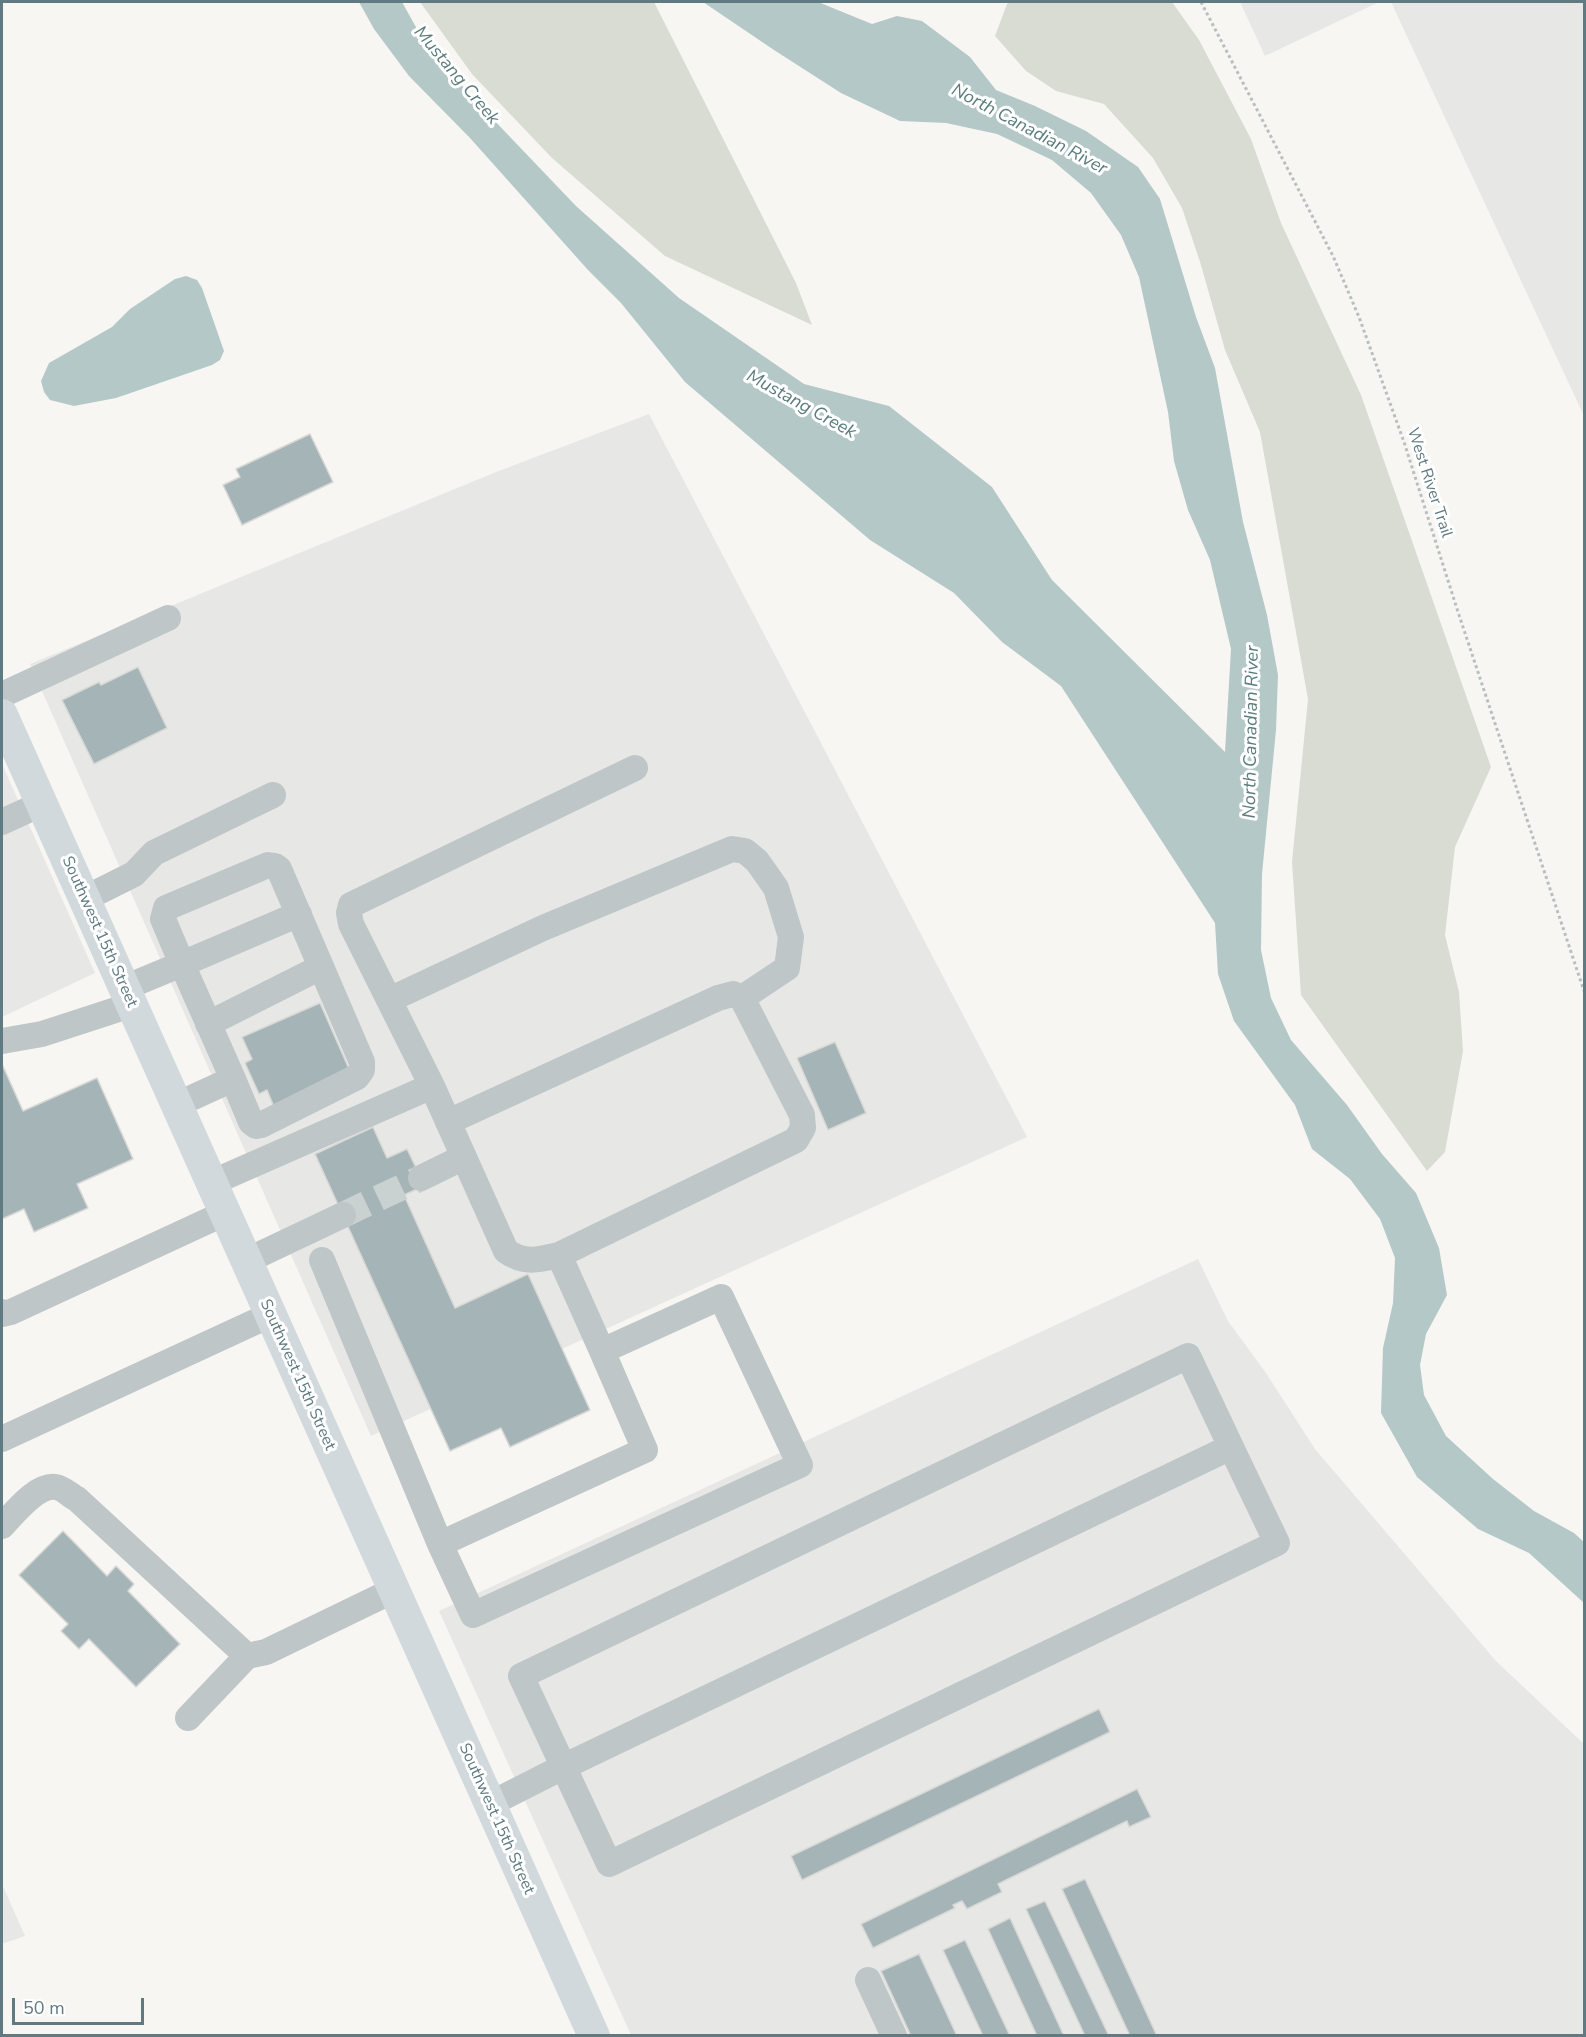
<!DOCTYPE html>
<html>
<head>
<meta charset="utf-8">
<style>
	body { margin:0 }
	#map { position:relative; width:1586px; height:2037px; overflow:hidden; background:#f7f6f3; font-family:"Nunito Sans",sans-serif }
	canvas { display:block }
	.frame { position:absolute; inset:0; border:3px solid #5f7a81; pointer-events:none }
	.scale { position:absolute; left:12px; top:1998px; width:132px; height:27px; box-sizing:border-box; border:3px solid #5f7a81; border-top:0; padding-left:8px; font-size:18px; line-height:21px; white-space:nowrap; color:#5f7a81; -webkit-text-stroke:4px #fff; paint-order:stroke }
</style>
</head>
<body>
<div id="map">
<canvas width="1586" height="2037"></canvas>
<div class="frame"></div>
<div class="scale">50 m</div>
</div>
<script>
const context = document.querySelector('canvas').getContext('2d');
context.lineJoin = 'round';
function fill(path, color) { context.fillStyle = color; context.fill(path, 'evenodd'); }
function stroke(path, color, width, dash) { context.strokeStyle = color; context.lineWidth = width; context.lineCap = dash ? 'butt' : 'round'; context.setLineDash(dash || []); context.stroke(path); }
function drawText(font, color, halo, rows, align = 'center') {
  context.font = font + ' "Nunito Sans",sans-serif'; context.lineWidth = 6; context.setLineDash([]); context.textBaseline = 'middle'; context.strokeStyle = halo; context.fillStyle = color; for (const [text, x, y, turn = 0] of rows) {
    context.save(); context.translate(x, y); context.rotate((+turn || 0) * Math.PI / 180); context.textAlign = isNaN(turn) ? turn : align; if (halo) context.strokeText(text, 0, 0); context.fillText(text, 0, 0); context.restore();
  }
}
fill(new Path2D(`
	M 1240,2 L 1379,2 L 1265,56 Z
	M 1391,2 L 1584,2 L 1584,416 Z
	M 649,414 L 1027,1137 L 371,1436 L 30,664 L 496,472 Z
	M 2,764 L 95,973 L 2,1017 Z
	M 1198,1259 L 1228,1321 L 1266,1373 L 1315,1449 L 1496,1661 L 1584,1744 L 1584,2035 L 631,2035 L 439,1611 Z
	M 2,1884 L 25,1936 L 2,1944 Z`), '#e7e8e6');
fill(new Path2D(`
	M 420,2 L 654,2 L 796,283 L 812,325 L 665,256 L 552,158 L 472,74 Z
	M 1010,2 L 1172,2 L 1199,40 L 1251,139 L 1281,223 L 1361,395 L 1491,767 L 1455,847 L 1445,935 L 1459,992 L 1463,1051 L 1445,1152 L 1427,1171 L 1301,995 L 1292,862 L 1308,699 L 1260,432 L 1225,350 L 1201,265 L 1182,208 L 1153,158 L 1104,104 L 1056,91 L 1026,71 L 995,36 L 1007,4 Z`), '#d8dcd2');
fill(new Path2D(`
	M 359,2 L 402,2 L 417,29 L 468,93 L 576,206 L 679,298 L 804,384 L 889,406 L 992,487 L 1052,580 L 1225,752 L 1231,649 L 1210,560 L 1188,510 L 1174,461 L 1168,412 L 1139,277 L 1121,235 L 1091,193 L 1052,160 L 997,134 L 946,123 L 900,121 L 841,93 L 774,50 L 703,2 L 818,2 L 872,24 L 897,16 L 922,21 L 970,57 L 996,90 L 1035,106 L 1086,131 L 1138,167 L 1160,199 L 1196,317 L 1215,368 L 1243,522 L 1267,615 L 1278,675 L 1276,730 L 1262,874 L 1261,950 L 1271,998 L 1291,1040 L 1347,1105 L 1382,1154 L 1416,1193 L 1439,1248 L 1447,1295 L 1426,1334 L 1420,1365 L 1424,1395 L 1446,1436 L 1493,1479 L 1534,1511 L 1574,1533 L 1584,1542 L 1584,1603 L 1529,1553 L 1478,1529 L 1417,1477 L 1381,1413 L 1383,1348 L 1393,1303 L 1395,1258 L 1380,1219 L 1350,1179 L 1312,1149 L 1295,1105 L 1234,1021 L 1218,974 L 1215,923 L 1061,686 L 1002,642 L 954,593 L 870,540 L 685,382 L 621,303 L 588,270 L 470,138 L 409,76 L 374,29 Z
	M 186,276 L 197,280 L 202,288 L 224,351 L 220,360 L 212,365 L 116,398 L 74,406 L 50,400 L 44,392 L 41,381 L 49,363 L 112,327 L 130,309 L 175,279 Z`), '#b4c8c8');
const building = new Path2D(`
	M 310,434 L 333,482 L 242,525 L 223,485 L 240,477 L 236,469 Z
	M 138,667 L 167,728 L 94,764 L 62,700 L 99,682 L 101,685 Z
	M 320,1003 L 353,1078 L 276,1112 L 267,1090 L 259,1094 L 245,1063 L 252,1059 L 242,1037 Z
	M 835,1042 L 866,1113 L 828,1130 L 797,1058 Z
	M 2,1064 L 23,1111 L 97,1078 L 133,1159 L 77,1184 L 88,1208 L 34,1232 L 24,1209 L 2,1219 Z
	M 373,1127 L 387,1158 L 407,1149 L 421,1178 L 424,1186 L 404,1195 L 455,1308 L 528,1274 L 590,1410 L 510,1447 L 501,1428 L 450,1451 L 315,1154 Z
	M 63,1531 L 107,1576 L 116,1566 L 134,1584 L 128,1591 L 180,1644 L 136,1687 L 89,1639 L 79,1649 L 61,1631 L 68,1624 L 19,1575 Z
	M 1099,1709 L 1110,1732 L 802,1880 L 791,1856 Z
	M 1137,1789 L 1151,1817 L 1129,1827 L 1127,1821 L 998,1884 L 1002,1892 L 967,1909 L 962,1901 L 953,1905 L 955,1908 L 873,1948 L 861,1924 Z
	M 1085,1879 L 1157,2036 L 1130,2036 L 1062,1889 Z
	M 1045,1901 L 1109,2036 L 1085,2036 L 1026,1909 Z
	M 1010,1918 L 1064,2036 L 1037,2036 L 988,1929 Z
	M 965,1940 L 1010,2036 L 983,2036 L 943,1950 Z
	M 919,1954 L 957,2036 L 911,2036 L 881,1971 Z`);
fill(building, '#a5b4b6');
stroke(building, '#d8d8d6', 1.5);
stroke(new Path2D(`
	M 343,1215 L 421,1178`), '#c9d1d1', 26, [26, 13]);
stroke(new Path2D(`
	M 1201,2 L 1333,256 L 1359,317 L 1404,442 L 1458,612 L 1584,991`), '#b9bec0', 3, [3, 3]);
stroke(new Path2D(`
	M 2,695 L 168,618
	M 2,822 L 41,804
	M 84,899 L 134,874 L 154,853 L 273,795
	M 124,988 L 182,964 L 233,1079 L 176,1105
	M 389,1000 L 543,928 L 732,849 L 745,851 L 757,861 L 776,888 L 791,937 L 787,968 L 742,998
	M 208,1024 L 321,967
	M 2,1041 L 42,1034 L 131,1005
	M 233,1079 L 251,1122 L 256,1126 L 261,1125 L 357,1077 L 362,1070 L 362,1062 L 279,869 L 275,866 L 268,865 L 166,908 L 163,919 L 182,964 L 299,914
	M 432,1086 L 351,924 L 349,913 L 351,905 L 635,768
	M 421,1178 L 464,1157
	M 211,1183 L 432,1086 L 506,1251 C 524,1264 539,1260 559,1255 L 796,1140 L 803,1128 L 802,1115 L 742,998 L 733,994 L 718,998 L 448,1122
	M 559,1255 L 602,1351
	M 322,1260 L 440,1544 L 473,1615 L 800,1465 L 721,1297 L 602,1351 L 645,1450 L 440,1544
	M 246,1261 L 343,1215
	M 2,1312 L 3,1314 L 11,1312 L 225,1213
	M 2,1439 L 270,1315
	M 2,1526 C 14,1514 36,1484 56,1487 C 63,1488 71,1496 77,1499 L 247,1656 L 266,1652 L 394,1590
	M 188,1718 L 247,1656
	M 490,1804 L 563,1767 L 1231,1447 L 1188,1356 L 521,1676 L 609,1864 L 1277,1543 L 1231,1447
	M 868,1980 L 894,2036`), '#bfc6c8', 26);
stroke(new Path2D(`
	M 2,715 L 594,2036`), '#d2d9dc', 32);
drawText('16px', '#5f7a81', '#fff', [
	["West River Trail",1429,483,72],
	["Southwest 15th Street",99,932,66],
	["Southwest 15th Street",297,1375,66],
	["Southwest 15th Street",496,1819,66]
]);
drawText('italic 18px', '#5a7c7c', '#fff', [
	["Mustang Creek",456,76,50],
	["North Canadian River",1029,130,28],
	["Mustang Creek",801,405,29],
	["North Canadian River",1252,732,-89]
]);
</script>
</body>
</html>
